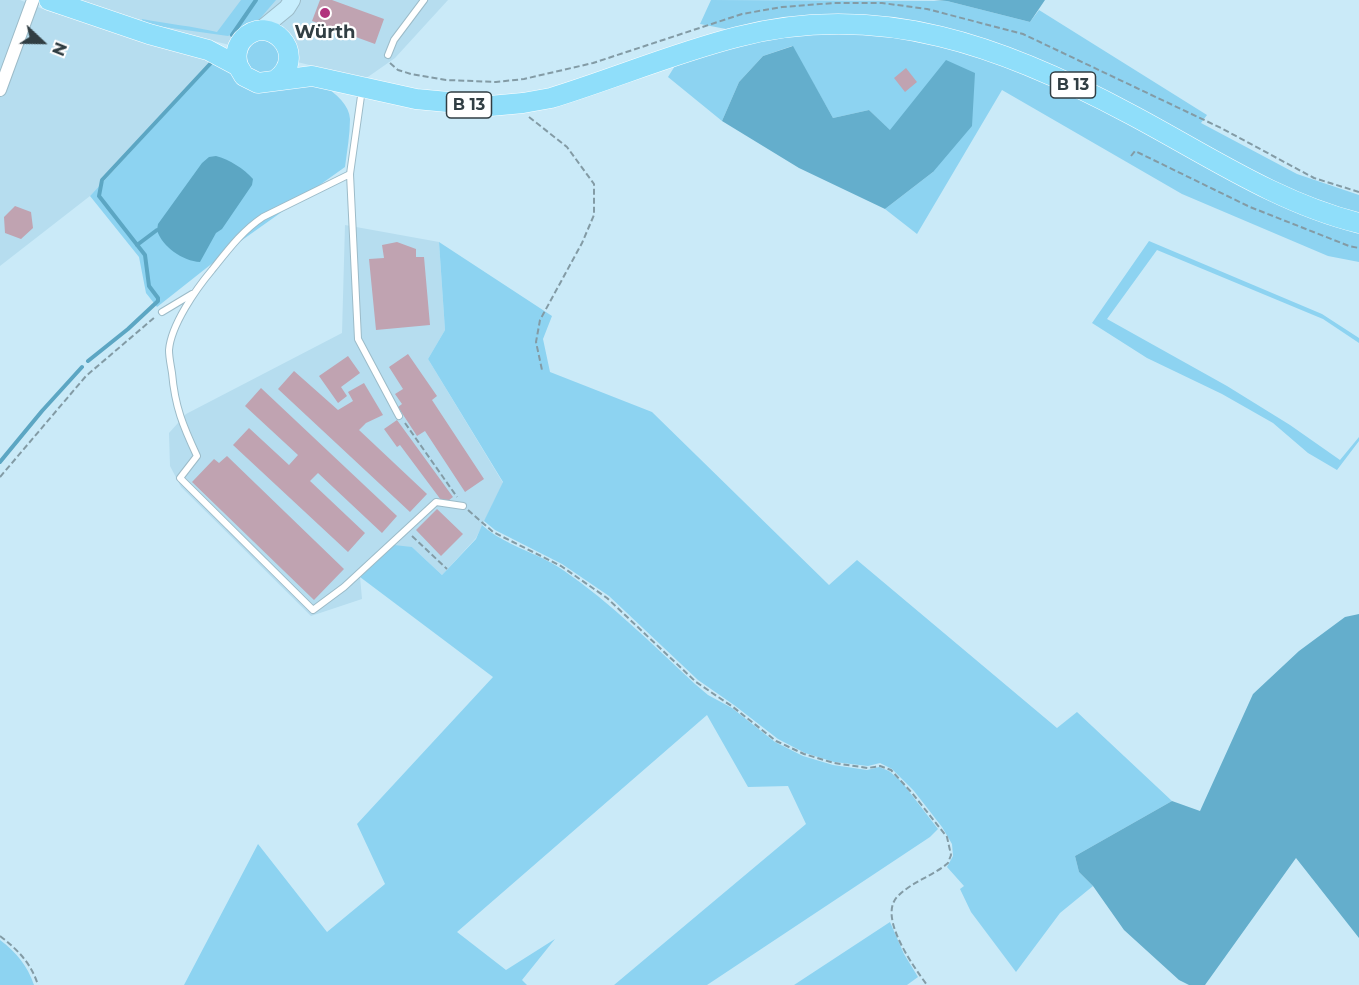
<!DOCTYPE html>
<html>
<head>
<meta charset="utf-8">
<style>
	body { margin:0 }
	#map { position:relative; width:1359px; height:985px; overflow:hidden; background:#caeaf8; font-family:Montserrat,sans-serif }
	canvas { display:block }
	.north { position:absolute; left:12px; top:12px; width:60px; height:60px; -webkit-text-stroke:4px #fff; paint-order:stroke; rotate:112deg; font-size:16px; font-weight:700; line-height:24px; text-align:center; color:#313e43 }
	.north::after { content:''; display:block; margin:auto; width:21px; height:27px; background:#313e43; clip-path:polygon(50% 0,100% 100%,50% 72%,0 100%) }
</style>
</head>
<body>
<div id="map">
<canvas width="1359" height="985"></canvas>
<div class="north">N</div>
</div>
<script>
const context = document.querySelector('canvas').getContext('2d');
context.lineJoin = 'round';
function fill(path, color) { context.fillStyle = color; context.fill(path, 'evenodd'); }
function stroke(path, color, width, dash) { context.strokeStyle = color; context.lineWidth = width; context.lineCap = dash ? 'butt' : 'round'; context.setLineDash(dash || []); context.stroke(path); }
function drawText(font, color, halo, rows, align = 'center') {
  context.font = font + ' Montserrat,sans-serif'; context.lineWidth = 4.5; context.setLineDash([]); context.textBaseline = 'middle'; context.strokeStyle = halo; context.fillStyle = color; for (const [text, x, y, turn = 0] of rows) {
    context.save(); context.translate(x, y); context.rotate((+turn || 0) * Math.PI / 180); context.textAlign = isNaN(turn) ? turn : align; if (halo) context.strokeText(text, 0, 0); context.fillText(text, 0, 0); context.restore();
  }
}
fill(new Path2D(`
	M 0,0 L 20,0 L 48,11 L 214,61 L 90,196 L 0,266 Z
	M 79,0 L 448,0 L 395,58 L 365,79 L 150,25 Z
	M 345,225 L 439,242 L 445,330 L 428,359 L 503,483 L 476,538 L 442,575 L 412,547 L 360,577 L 362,599 L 311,616 L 181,487 L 170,466 L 169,433 L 186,414 L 342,333 Z`), '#b6ddef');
fill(new Path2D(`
	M 241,0 L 276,0 L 257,22 L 228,36 L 150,25 L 141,22 L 142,19 C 168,24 192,26 217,32 Z
	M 711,0 L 947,1 L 1030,22 L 1039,10 L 1207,115 L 1201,123 L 1297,174 L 1359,195 L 1359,214 L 1284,188 L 1045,63 L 825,15 L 726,29 L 700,24 Z
	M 799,31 L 923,37 L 1005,63 L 1359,228 L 1359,262 L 1328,256 L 1182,194 L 1002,90 L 917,234 L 885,209 L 933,172 L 869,110 L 833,118 L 792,46 L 763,56 L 739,82 L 722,121 L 668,77 L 678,61 Z
	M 260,40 L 271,42 L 279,51 L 279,62 C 300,73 349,92 350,119 C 350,135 347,151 345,167 L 238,243 L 157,307 L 146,293 L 139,257 L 90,196 L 214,61 L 253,70 C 243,59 246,46 260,40 Z
	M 1149,241 L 1322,314 L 1359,338 L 1359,343 L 1323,319 L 1157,250 L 1107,319 L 1227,386 L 1290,425 L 1340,460 L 1359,437 L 1359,441 L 1337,470 L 1308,453 L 1273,423 L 1222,394 L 1147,358 L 1092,323 Z
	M 439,242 L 552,316 L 543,339 L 550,372 L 652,412 L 829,585 L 857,560 L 1057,728 L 1077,712 L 1172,801 L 1075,856 L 1079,872 L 1093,886 L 1060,913 L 1016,972 L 971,912 L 960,889 L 964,886 L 947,867 L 953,856 L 952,844 L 942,827 L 914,791 L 892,769 L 880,763 L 868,766 L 834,762 L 805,753 L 778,739 L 734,705 L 698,680 L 609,596 L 562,564 L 495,530 L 484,521 L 503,482 L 428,359 L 445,330 Z
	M 482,525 C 505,546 537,552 563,570 C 611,603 652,644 695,684 L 708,695 L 732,708 L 775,742 L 803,756 L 833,765 L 867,770 L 879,767 L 889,771 L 901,781 L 938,829 L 930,837 L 707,985 L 614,985 L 806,824 L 788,786 L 748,787 L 707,715 L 457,932 L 506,970 L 555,939 L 522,980 L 527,985 L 184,985 L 258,844 L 327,932 L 385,884 L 357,824 L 493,677 L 360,577 L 394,545 L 412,547 L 442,575 L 476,539 Z
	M 890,922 L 904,954 L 918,977 L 907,985 L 794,985 Z
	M 0,940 C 17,953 27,965 34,985 L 0,985 Z`), '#8dd3f1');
fill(new Path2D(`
	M 934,0 L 1045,0 L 1030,22 L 947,1 Z
	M 793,46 L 833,118 L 869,110 L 890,130 L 946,60 L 975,73 L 972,126 L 933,172 L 885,209 L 799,168 L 722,121 L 739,82 L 763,56 Z
	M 1359,614 L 1359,938 L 1296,858 L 1205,985 L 1189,985 L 1179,980 L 1124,930 L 1093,886 L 1079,872 L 1075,856 L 1172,801 L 1200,811 L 1253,694 L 1299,651 L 1345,617 Z`), '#64aecc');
fill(new Path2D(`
	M 216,156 C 229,159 244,169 253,179 L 252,185 L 222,229 L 216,233 L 200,262 C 183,261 162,247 157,230 L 158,224 L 202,163 L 209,157 Z`), '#5ca6c3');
stroke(new Path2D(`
	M 232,35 L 256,0
	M 137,245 L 157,230
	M 88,361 L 128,329 L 158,301 L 158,298 L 149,286 L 145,255 L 99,196 L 102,180 L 210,64
	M 0,462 L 42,411 L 82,367`), '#5ca6c3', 4);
fill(new Path2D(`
	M 320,0 L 332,0 L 384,19 L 375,44 L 312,21 Z
	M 906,68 L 917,82 L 905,92 L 894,78 Z
	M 15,206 L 31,212 L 33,228 L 21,239 L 5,233 L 4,217 Z
	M 397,242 L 416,249 L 416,257 L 424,257 L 430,325 L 376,330 L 369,259 L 384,258 L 382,245 Z
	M 408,354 L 437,396 L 432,400 L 484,479 L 465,492 L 425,431 L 417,436 L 398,407 L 402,404 L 395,394 L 403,389 L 389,367 Z
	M 348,356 L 360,373 L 341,387 L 347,396 L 338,403 L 319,376 Z
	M 294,371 L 338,410 L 353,401 L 348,392 L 364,383 L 383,415 L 366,423 L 359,430 L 427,494 L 410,512 L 278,389 Z
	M 261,388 L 397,516 L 382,533 L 318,473 L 310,481 L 365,533 L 348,552 L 233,445 L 249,428 L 289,465 L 298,455 L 245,406 Z
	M 397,420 L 453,497 L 444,504 L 400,445 L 397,447 L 384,429 Z
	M 227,456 L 344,569 L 314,600 L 192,482 L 214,459 L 219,463 Z
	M 437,509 L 463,534 L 441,556 L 416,530 Z`), '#c0a3b1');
const service = new Path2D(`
	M 388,55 L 394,40 L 424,0
	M 362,89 L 350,174 L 358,339 L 399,416
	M 350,174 L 263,217 C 242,231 228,250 212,270 C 196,289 171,325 169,350 C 169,358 171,366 172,373 C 175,407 183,426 197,456 L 180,478 L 313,610 L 344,587 L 436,502 L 463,506
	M 162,312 L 192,294`);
const minor = new Path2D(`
	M 0,90 L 33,0`);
const secondary = new Path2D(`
	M 259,31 L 287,8 L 292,0`);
const primary = new Path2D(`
	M 49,0 L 149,34 L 208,50 L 238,66 L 244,76 L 258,83 L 312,76 L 416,99 L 490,106 L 523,103 L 551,98 C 613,79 674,53 737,37 C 880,0 1005,47 1130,114 C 1204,153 1277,203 1359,223
	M 238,66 C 235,56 236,47 243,39 C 269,12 309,54 277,79`);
stroke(service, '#9cbbc8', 8);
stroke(minor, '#9cbbc8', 14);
stroke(secondary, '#9cbbc8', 18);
stroke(primary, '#fff', 21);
stroke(new Path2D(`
	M 390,63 L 398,70 L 411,74 L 446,80 L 496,82 L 524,79 L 593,63 L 742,14 L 782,7 L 834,3 L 882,3 L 927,9 L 1023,34 L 1221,128 L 1314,178 L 1359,192
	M 529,117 L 567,147 L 594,184 L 594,215 L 582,243 L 540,320 L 536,342 L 542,370
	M 1131,156 L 1135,151 L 1250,207 L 1349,246 L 1359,248
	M 405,423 L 457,497
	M 0,477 L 86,376 L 155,317
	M 468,510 L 493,532 L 561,566 L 607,598 L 696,682 L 733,707 L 776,741 L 804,754 L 834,763 L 868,768 L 880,766 L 891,770 L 912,793 L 947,837 L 951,855 L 948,863 C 933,876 911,882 897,897 C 878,918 914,967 927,985
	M 412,536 L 447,569
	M 0,936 C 18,950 31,963 38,985`), '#839ba5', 2, [6, 3]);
stroke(service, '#fff', 6);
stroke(minor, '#fff', 12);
stroke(secondary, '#c7eefd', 16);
stroke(primary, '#8fdefa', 20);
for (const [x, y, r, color] of [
	[325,13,6,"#b1317d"]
]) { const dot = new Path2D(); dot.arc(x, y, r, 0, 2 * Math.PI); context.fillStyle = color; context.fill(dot); stroke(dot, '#fff', 2); }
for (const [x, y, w] of [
	[1073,85,45],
	[469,105,45]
]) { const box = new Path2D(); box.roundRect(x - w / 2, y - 13, w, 26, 4.5); context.fillStyle = '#fff'; context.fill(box); stroke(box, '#313e43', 1.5); }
drawText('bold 16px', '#313e43', null, [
	["B 13",1073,85],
	["B 13",469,105]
]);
drawText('bold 18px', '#313e43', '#fff', [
	["Würth",325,33]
]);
</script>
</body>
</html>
